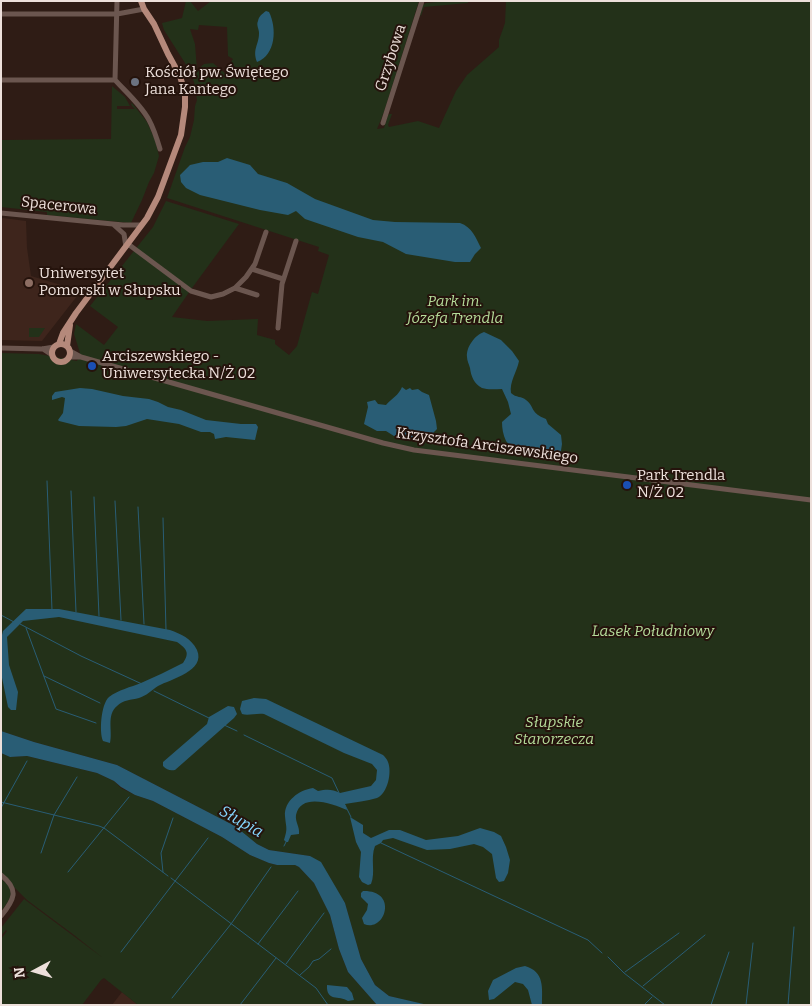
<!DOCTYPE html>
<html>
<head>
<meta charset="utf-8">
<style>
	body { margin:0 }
	#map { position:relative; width:812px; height:1006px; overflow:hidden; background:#2f1c15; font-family:Bitter,serif }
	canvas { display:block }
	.frame { position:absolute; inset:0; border:2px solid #ede0db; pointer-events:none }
	.north { position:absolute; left:10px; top:946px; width:50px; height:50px; -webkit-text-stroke:4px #25130c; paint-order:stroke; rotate:264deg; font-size:14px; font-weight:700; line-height:20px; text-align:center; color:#ede0db }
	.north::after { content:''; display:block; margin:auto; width:18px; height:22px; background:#ede0db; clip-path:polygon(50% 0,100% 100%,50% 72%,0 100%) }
</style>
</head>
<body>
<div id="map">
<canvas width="812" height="1006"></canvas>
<div class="frame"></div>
<div class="north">N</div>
</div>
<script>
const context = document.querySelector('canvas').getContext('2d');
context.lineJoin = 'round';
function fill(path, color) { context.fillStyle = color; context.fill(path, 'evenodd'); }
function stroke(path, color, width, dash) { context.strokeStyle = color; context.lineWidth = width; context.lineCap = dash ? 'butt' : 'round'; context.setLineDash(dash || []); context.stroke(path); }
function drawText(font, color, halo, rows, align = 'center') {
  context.font = font + ' Bitter,serif'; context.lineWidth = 4; context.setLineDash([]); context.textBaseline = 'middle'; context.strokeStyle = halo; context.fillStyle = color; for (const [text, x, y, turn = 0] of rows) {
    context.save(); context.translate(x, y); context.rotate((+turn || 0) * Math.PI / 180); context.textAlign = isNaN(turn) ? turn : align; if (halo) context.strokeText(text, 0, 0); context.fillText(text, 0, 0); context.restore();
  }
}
fill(new Path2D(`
	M 3,218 L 26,221 L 27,248 L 31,276 L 81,291 L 42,341 L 1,340 L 1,219 Z
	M 122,992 L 138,1005 L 112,1005 Z`), '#3e251c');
fill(new Path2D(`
	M 186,1 L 190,1 L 198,11 L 211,1 L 419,1 L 384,112 L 377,129 L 384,128 L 388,115 L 390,114 L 392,114 L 388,125 L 389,127 L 418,121 L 439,128 L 456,91 L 467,75 L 499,47 L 499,40 L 505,23 L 506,1 L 811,1 L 811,1005 L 428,1005 L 422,1004 L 389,996 L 375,985 L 361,959 L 345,903 L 310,856 L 269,850 L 257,844 L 235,826 L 117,765 L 34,742 L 1,731 L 1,353 L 39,354 L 77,361 L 80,353 L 74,334 L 76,324 L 104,345 L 118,327 L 90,306 L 153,227 L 166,201 L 239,224 L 192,288 L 172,317 L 207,321 L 258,319 L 257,335 L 275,340 L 275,344 L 289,355 L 297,346 L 312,292 L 318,294 L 329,255 L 318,251 L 319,247 L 167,198 L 185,147 L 190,137 L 194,120 L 195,106 L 197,100 L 194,82 L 185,63 L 164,30 L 162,23 L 182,18 ZM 199,25 L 227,27 L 228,56 L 233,59 L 231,62 L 234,71 L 231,74 L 227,75 L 213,63 L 204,64 L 197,70 L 195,44 L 190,29 L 198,30 Z
	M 447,1 L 468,1 L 468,3 L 424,7 L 421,16 L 420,15 L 423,5 L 426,3 Z
	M 112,86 L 125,97 L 130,106 L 117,106 L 117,109 L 135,109 L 132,106 L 131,104 L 132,103 L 147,122 L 155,140 L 159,156 L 154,173 L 149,182 L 142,200 L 131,223 L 47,215 L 47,212 L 1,207 L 1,140 L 111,139 Z
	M 29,328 L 45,328 L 39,337 L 29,337 Z
	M 1,753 L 10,757 L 27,756 L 97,773 L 114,781 L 121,788 L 135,795 L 153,801 L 222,837 L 250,855 L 269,863 L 277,865 L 295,865 L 299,867 L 314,883 L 330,915 L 339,949 L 348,972 L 377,1005 L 138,1005 L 104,978 L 101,980 L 82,1005 L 3,1005 L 1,1003 L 1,939 L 7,931 L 6,930 L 1,936 L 1,928 L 24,899 L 103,958 L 74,935 L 27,900 L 1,874 Z
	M 1,879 C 17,890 11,899 1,911 Z`), '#233119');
fill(new Path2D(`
	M 266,11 L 269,12 C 277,28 276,55 257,62 C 252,49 259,45 259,33 C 259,29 256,25 258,21 C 259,16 262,14 266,11 Z
	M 227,158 L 250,165 L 258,174 L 287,183 L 315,199 L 373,220 L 395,222 L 460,223 C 472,227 476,238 481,248 L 475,254 L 470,262 L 455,262 L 406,254 L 383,242 L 358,237 L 305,219 L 296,211 L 288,215 L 260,210 L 200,195 L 186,188 L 181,182 L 180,175 L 190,165 L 203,162 L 218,162 Z
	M 484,332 L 501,340 L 512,351 L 519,361 C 517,372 509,382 511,393 C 516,398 522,396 526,400 C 535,407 530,413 546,419 L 548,424 L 561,435 L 562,444 L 560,457 C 557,458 555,460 552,460 C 541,461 513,451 506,441 C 503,435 502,428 502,422 L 511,414 L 508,402 L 502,389 C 495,389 488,390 482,388 C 474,384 471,376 470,368 C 469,364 467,361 467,357 C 466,347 475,335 484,332 Z
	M 402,387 L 406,390 L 410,388 L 412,390 L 418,389 L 422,392 L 429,395 L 436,421 L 437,429 L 432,434 L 427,434 L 423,438 L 415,439 L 407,439 L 394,436 L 386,431 L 377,431 L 364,424 L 368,407 L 367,402 L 375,400 L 378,404 L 386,405 C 391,399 399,395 402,387 Z
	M 80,388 L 92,389 L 123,396 L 149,399 L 158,402 L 168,407 L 181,410 L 206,420 L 241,424 L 256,424 L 258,427 L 255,440 L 226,437 L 215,439 L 214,434 L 210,432 L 201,432 L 179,424 L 147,419 L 126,426 L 116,427 L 79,426 L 59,421 L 58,420 L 63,413 L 65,398 L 62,397 L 52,400 L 52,396 L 55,392 Z
	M 26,609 L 59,609 L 170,630 C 181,634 191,638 197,650 C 206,671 171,679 158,686 C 152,690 146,696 139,698 C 131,700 123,700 117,706 C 106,715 113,731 110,743 L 103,741 C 99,732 101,704 109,697 C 118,690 131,687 141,683 C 155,677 169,670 183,663 C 190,653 187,649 177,642 L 59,617 L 23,621 L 7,637 L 9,665 L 18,692 L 16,710 L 11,710 L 8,707 L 1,673 L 1,639 L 3,631 Z
	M 254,698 L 266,699 L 383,755 C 385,757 387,759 388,762 C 392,772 388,793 377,798 C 367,801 355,802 345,804 L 347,810 C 333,804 301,792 296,815 C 295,822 300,827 299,834 L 291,835 L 288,842 L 286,842 L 284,840 C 288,828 286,828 285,816 C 284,801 299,790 313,788 L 318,791 C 327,789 332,789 340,793 L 371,786 L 376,780 L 377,770 L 372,764 L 344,753 L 264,714 C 256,713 248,716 242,714 L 240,709 L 242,701 Z
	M 228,706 L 234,707 L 237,714 L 234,718 L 175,770 C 170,771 167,770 163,766 L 163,762 L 207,724 L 209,717 Z
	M 1,731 L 34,742 L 117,765 L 235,826 L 257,844 L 269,850 L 310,856 L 321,862 L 345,903 L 361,959 L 375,985 L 389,996 L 428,1005 L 377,1005 L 348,972 L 339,949 L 330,915 L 314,883 L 299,867 L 295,865 L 277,865 L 269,863 L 250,855 L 222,837 L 153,801 L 135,795 L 121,787 L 114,781 L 97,773 L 27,756 L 10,757 L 1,753 Z
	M 350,817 L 363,825 L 363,833 L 371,838 L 389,830 L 400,830 L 426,840 L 458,836 L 480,828 L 494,832 L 501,836 L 506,847 L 510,860 L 508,873 L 504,881 L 499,882 L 496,878 L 492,854 L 483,847 L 474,844 L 450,849 L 427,850 L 393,838 L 383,840 L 381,843 L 375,846 C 370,859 376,872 371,884 L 368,885 L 362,882 L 359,877 L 361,852 L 356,842 Z
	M 363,891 C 399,890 385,933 364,924 L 362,918 L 367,910 L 368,904 L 361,897 L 361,893 Z
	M 525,966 C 545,972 542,988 542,1005 L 532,1005 L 528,990 L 523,984 L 515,982 L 494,999 L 489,1000 L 488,991 L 493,980 L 516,968 Z
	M 327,985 L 347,987 L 352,993 L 354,1000 L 348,1001 C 339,995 326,1002 327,985 Z`), '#295d75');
stroke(new Path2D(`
	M 47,481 L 52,610
	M 71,491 L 76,612
	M 94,497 L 99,616
	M 115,501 L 121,620
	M 138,507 L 144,624
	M 163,518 L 166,630
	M 1,615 L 14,622
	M 20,624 L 81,656 L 142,684
	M 26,628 L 56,709 L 96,723
	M 44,676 L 100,703
	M 154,691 L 209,718
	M 224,725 L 237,731
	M 244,735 L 332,778 L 340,795
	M 1,802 L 99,826 L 104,828 L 168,876
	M 345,805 L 351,817
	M 1,808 L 27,761
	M 381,843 L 588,940 L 602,953
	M 284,846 L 286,842
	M 41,853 L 54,815 L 77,777
	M 68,872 L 129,797
	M 163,872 L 161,853 L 173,818
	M 171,878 L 316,988 L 328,1005
	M 258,944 L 298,891
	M 121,952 L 208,838
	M 608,957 L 624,973 L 665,1005
	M 286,964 L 324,913
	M 625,972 L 679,933
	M 300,975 L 309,967 L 313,961 L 319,959 L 331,949
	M 643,986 L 705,935
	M 172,998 L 231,924 L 271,867
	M 240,1005 L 276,958
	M 644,1005 L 652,997
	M 711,1005 L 729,952
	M 746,1005 L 753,943
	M 788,1005 L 794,927`), '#295d75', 1);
stroke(new Path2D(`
	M 117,1 L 115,80 C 127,93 141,105 149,120 C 154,129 157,139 160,149
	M 1,14 L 117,14 L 144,9
	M 1,80 L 115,80
	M 383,123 L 422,1
	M 1,213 L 123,225 L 142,225
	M 114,225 L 124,234 L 126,247
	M 128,244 L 191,291 L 211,297 L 223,294 L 235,288 L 246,277 L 255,264 L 266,232
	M 252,269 L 283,279
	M 235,288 L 257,295
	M 278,328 L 282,284 L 296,241
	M 1,348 L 42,349 L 54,347
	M 43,349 L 52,355
	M 70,351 L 81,357 L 383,443 L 414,450 L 811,500
	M 69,357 L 80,357
	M 1,875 C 20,890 14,900 1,916`), '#6b564f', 5);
stroke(new Path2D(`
	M52 353a9 9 0 1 1 18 0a9 9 0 1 1-18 0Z
	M 59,344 L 63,333 L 76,313 L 147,218 L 158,197 L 181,135 L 185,107 L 185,94 L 182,83 L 180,76 L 168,54 L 154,24 L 144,9 L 141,1
	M 67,346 L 70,325`), '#b5897b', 6);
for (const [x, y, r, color] of [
	[135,82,5,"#6b7280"],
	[29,283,5,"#8d6e63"],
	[92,366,5,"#1a4fb4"],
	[627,485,5,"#1a4fb4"]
]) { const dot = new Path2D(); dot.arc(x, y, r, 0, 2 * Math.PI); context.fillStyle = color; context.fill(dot); stroke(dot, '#25130c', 2); }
drawText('15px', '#ede0db', '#25130c', [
	["Grzybowa",391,58,-72],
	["Spacerowa",59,206,6],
	["Krzysztofa Arciszewskiego",487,446,8]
]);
drawText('15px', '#ede0db', '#25130c', [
	["Kościół pw. Świętego",145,73],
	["Jana Kantego",145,90],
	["Uniwersytet",39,274],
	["Pomorski w Słupsku",39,291],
	["Arciszewskiego -",102,357],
	["Uniwersytecka N/Ż 02",102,374],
	["Park Trendla",637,476],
	["N/Ż 02",637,493]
], 'left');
drawText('italic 15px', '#b5dc9a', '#25130c', [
	["Park im.",455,302],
	["Józefa Trendla",455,319],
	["Lasek Południowy",653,632],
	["Słupskie",554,723],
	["Starorzecza",554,740]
]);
drawText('italic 16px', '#85d6fe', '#25130c', [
	["Słupia",241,822,30]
]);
</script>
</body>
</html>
